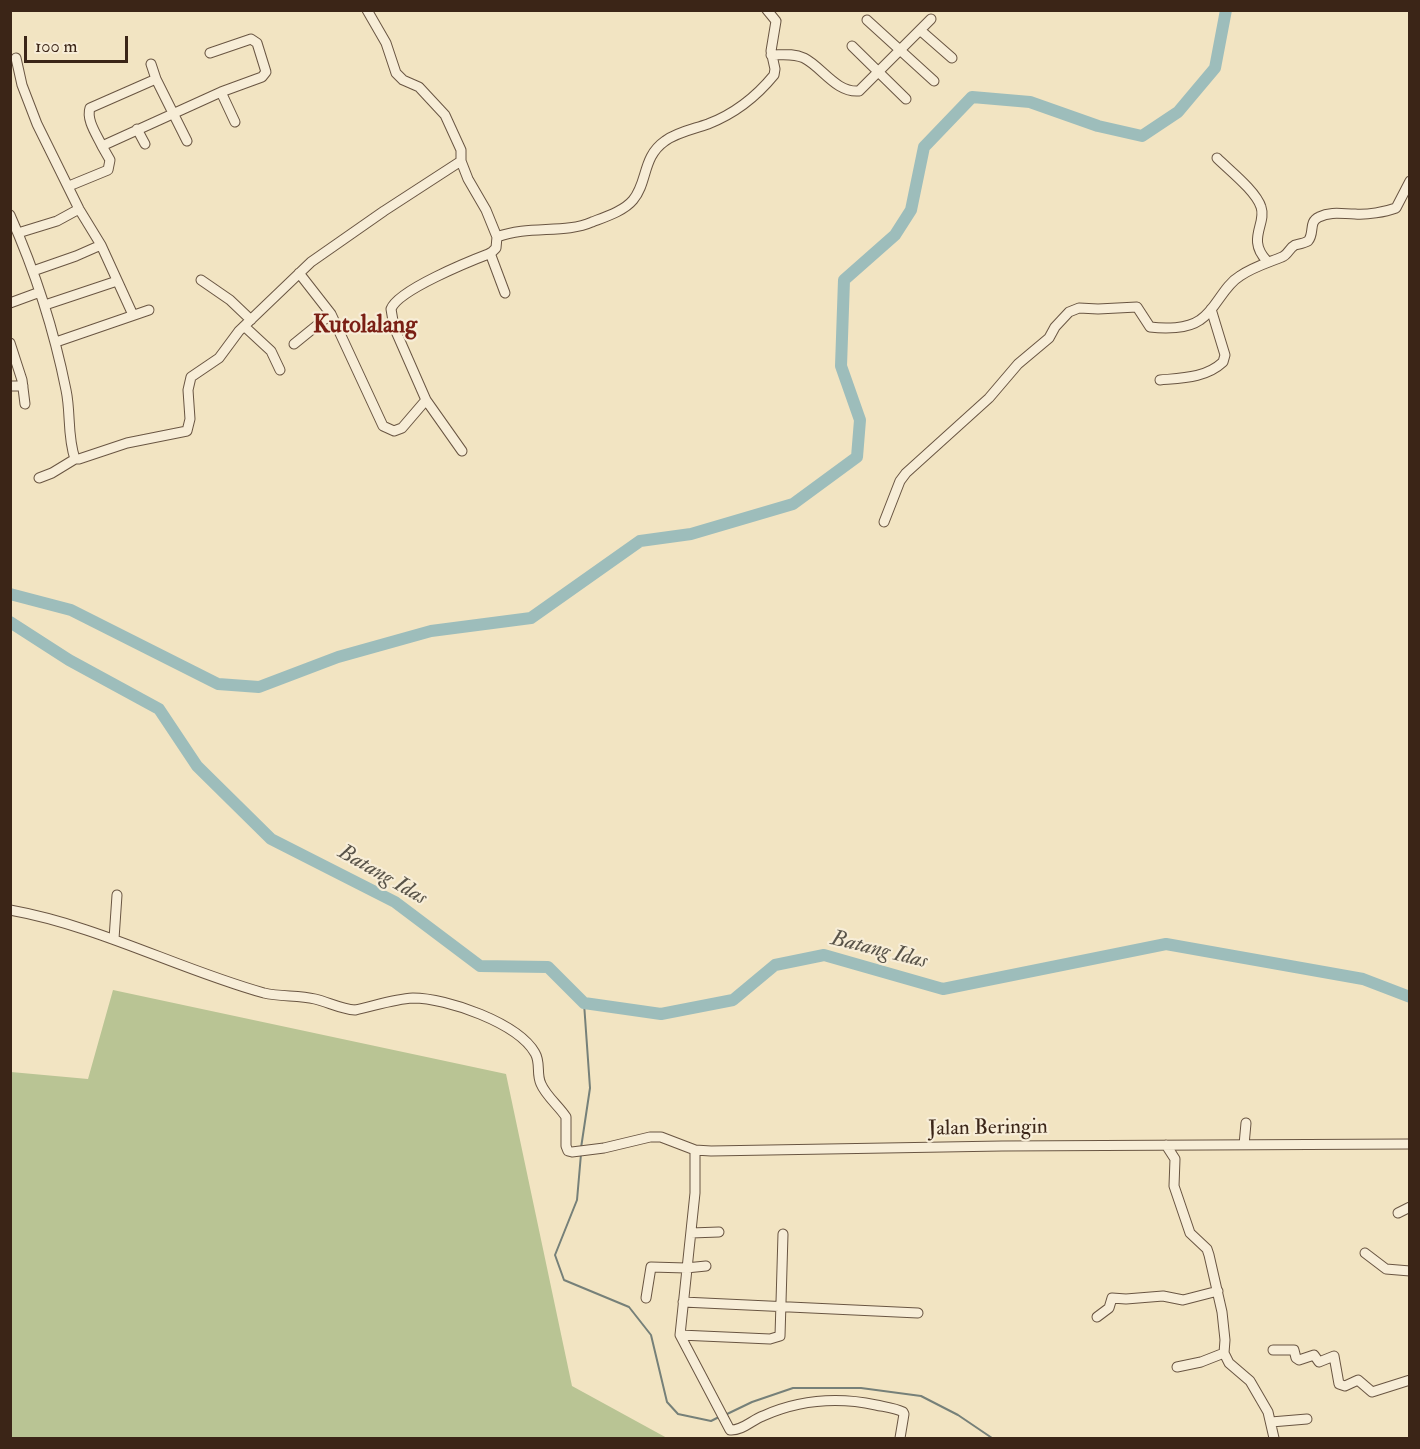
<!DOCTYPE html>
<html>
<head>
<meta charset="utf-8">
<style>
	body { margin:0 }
	#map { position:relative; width:1420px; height:1449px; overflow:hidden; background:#f2e4c2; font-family:"IM FELL Double Pica",serif }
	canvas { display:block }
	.frame { position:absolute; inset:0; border:12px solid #3b2517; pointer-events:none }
	.scale { position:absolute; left:24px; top:36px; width:104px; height:27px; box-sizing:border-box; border:3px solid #3b2517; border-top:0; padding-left:8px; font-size:18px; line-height:21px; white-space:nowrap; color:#3b2517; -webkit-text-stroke:4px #f7edd7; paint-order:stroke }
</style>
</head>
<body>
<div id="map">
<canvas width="1420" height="1449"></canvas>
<div class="frame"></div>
<div class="scale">100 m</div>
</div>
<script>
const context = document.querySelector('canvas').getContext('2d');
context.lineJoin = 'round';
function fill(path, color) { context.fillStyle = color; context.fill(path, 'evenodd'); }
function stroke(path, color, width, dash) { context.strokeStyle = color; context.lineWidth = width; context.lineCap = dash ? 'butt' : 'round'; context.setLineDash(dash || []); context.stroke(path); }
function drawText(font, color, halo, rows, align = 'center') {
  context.font = font + ' "IM FELL Double Pica",serif'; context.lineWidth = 4.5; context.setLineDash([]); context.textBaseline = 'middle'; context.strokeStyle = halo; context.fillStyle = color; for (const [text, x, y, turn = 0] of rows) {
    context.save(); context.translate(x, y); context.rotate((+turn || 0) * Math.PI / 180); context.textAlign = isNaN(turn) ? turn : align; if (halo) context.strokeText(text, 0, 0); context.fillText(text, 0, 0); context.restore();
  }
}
fill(new Path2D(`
	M 113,990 L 506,1074 L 572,1386 L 667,1438 L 11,1438 L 11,1072 L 88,1079 Z`), '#b9c494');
stroke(new Path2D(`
	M 581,1148 L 590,1088 L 584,1003
	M 581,1154 L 577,1200 L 555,1255 L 564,1280 L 629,1307 L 651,1335 L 667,1402 L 678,1414 L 711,1421 L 719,1417
	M 725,1415 L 752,1402 L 793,1388 L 861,1388 L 921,1396 L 958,1415 L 992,1438`), '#768079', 2);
stroke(new Path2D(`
	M 10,594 L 71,610 L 218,684 L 259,687 L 338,657 L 431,631 L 531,618 L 640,541 L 691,534 L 793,504 L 857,457 L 860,420 L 841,366 L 844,280 L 895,235 L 911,210 L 924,147 L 972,97 L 1030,102 L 1098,126 L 1142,136 L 1178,112 L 1215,68 L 1226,10
	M 10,622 L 69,660 L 159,709 L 197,766 L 271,839 L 395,902 L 480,966 L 548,967 L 584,1003 L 661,1014 L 733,1000 L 775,965 L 824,955 L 943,989 L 1166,944 L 1363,979 L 1410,997`), '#9dbdbb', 12);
const minor = new Path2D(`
	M 867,20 L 934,81
	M 920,30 L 952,58
	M 852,46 L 906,99
	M 771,55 C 782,55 793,53 804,58 C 822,67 836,93 859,91 L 931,19
	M 16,58 L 22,85 L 37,124 L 79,209 L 101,245 L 133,315
	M 151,64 L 156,79 L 187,141
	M 221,92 L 235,122
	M 137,129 L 145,144
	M 102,146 C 97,135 86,120 90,108 L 156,79
	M 1217,158 C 1229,170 1256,191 1261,207 C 1267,224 1246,239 1267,261
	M 461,161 L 468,179 L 486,210 L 497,237 L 496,248 L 491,253 C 470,261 398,290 391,309 L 394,327 L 426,400 L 462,451
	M 69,186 L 108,170 L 110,160 L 102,146 L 221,92 L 262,77 L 266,72 L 257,43 L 251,39 L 210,53
	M 10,215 C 35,271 54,330 66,390 C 71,413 67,436 75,459
	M 18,233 L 57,221 L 79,209
	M 497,237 C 529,225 565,234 592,222 C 605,217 624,211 633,200 C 648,182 642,157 665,141 C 677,132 694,129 708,124 C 734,114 756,97 774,75 L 775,69 L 771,51 L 776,21 L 767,10
	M 490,253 L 505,293
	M 33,271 L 76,256 L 101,245
	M 299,273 L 331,314 L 383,426 L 394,431 L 402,428 L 426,400
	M 201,280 L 230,300 L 251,320
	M 10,303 L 40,292
	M 45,305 L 117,281
	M 244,326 L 271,351 L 280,370
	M 56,342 L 149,310
	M 10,343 L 22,380 L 25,404
	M 294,344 L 331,314
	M 1160,380 C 1182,378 1206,378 1223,362 L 1225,355 L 1211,309
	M 10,386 L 23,386
	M 39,478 L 52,473 L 75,459 L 79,459 L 127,443 L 187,431 L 190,419 L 188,390 L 191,377 L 219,358 L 239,331 L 311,262 L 384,211 L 461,161 L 461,150 L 445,115 L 419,87 L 403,80 L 396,73 L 386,43 L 367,10
	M 884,522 L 900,481 L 906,473 L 989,398 L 1018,364 L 1049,338 L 1055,327 L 1069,312 L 1079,308 L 1098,309 L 1137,307 L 1150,327 C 1165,329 1187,329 1200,320 C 1216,310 1223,286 1240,276 C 1253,267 1267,263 1282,257 C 1288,255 1289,248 1295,245 C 1299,244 1305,243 1308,241 C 1315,233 1308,222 1319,217 C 1331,211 1343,214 1355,214 C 1367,215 1385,212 1396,208 L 1410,181
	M 10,910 C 99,926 178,969 264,993 C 281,997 298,995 315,999 C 328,1002 341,1009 355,1010 C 374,1006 394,999 413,998 C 447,998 518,1023 535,1053 C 541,1063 536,1074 541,1084 C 546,1096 559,1106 566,1117 L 566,1146 L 568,1151 L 572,1152 L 604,1148 L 650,1137 L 661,1137 L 695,1150 L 711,1151 L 1002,1146 L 1410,1144
	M 114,939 L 117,895
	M 1166,1145 L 1175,1159 L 1174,1186 L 1190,1233 L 1207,1249 L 1209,1255 L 1222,1312 L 1225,1340 L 1224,1353 L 1229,1363 L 1250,1381 L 1268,1412 L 1274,1438
	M 1244,1145 L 1246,1123
	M 695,1150 L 695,1193 L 680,1335 L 730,1430 C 742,1431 752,1420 763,1416 C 799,1400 838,1397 876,1405 C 885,1407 895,1408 903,1412 L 904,1414 L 900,1438
	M 1398,1213 L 1410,1207
	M 691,1233 L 719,1232
	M 1365,1253 L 1386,1269 L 1410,1271
	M 646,1298 L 651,1267 L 686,1268 L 706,1266
	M 683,1302 L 918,1313
	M 1097,1317 L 1109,1308 L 1112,1298 L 1126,1299 L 1163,1296 L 1183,1300 L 1218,1291
	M 680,1335 L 770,1339 L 780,1336 L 783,1234
	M 1273,1350 L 1294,1350 L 1296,1358 L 1299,1360 L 1314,1355 L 1319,1362 L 1334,1356 L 1339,1384 L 1345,1386 L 1358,1380 L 1372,1392 L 1410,1380
	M 1177,1367 L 1201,1362 L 1224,1353
	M 1271,1422 L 1307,1419`);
stroke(minor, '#695542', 11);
stroke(minor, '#f7edd7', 9);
drawText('21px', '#3b2517', '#f7edd7', [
	["Jalan Beringin",988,1129,-1]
]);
drawText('italic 22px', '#585348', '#f7edd7', [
	["Batang Idas",382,876,30],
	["Batang Idas",879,951,14]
]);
drawText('bold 24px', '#7a1f14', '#f7edd7', [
	["Kutolalang",365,327]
]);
</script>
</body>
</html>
